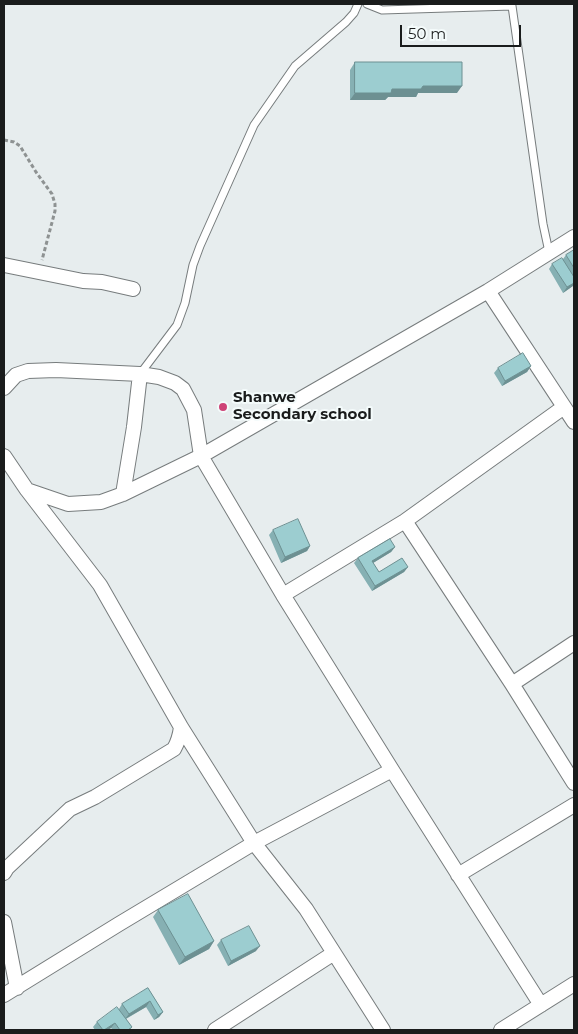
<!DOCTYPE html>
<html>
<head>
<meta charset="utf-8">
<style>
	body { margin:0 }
	#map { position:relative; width:578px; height:1034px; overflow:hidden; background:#e7edee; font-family:Montserrat,sans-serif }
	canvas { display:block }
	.frame { position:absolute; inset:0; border:5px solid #1a1c1c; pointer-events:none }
	.scale { position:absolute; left:400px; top:25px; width:121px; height:22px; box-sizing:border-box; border:2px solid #1a1c1c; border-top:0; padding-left:6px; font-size:15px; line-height:18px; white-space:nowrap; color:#1a1c1c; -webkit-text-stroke:4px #f4fbfb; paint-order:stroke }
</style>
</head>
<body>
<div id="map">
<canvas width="578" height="1034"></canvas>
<div class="frame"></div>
<div class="scale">50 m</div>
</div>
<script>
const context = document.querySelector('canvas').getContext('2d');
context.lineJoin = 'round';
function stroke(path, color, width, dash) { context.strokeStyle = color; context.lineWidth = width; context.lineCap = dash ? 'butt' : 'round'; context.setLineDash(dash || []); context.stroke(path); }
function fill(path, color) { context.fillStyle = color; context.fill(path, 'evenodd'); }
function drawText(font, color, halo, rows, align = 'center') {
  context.font = font + ' Montserrat,sans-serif'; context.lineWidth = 4; context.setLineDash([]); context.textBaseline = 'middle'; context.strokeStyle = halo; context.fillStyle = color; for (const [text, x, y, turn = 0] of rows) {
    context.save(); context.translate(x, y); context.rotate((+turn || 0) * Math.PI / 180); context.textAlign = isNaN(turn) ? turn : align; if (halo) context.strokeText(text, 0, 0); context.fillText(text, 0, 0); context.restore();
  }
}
const service = new Path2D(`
	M 367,4 L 382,10 L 512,6 L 543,224 L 549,252
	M 140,374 L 177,325 L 185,303 L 193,265 L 200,246 L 254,125 L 295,66 L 346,22 L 354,13 L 358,4`);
const minor = new Path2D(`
	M 4,265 L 83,281 L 102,282 L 133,289
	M 488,291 L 574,422
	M 4,388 L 16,375 L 28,371 L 56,370 L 140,374 L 159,377 L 175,383 L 183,389 L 194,410 L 201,456 L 283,595 L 392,770 L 541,1005
	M 4,456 L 27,490 L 68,504 L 101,502 L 123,494 L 201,456 L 488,291 L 574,237
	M 27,490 L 100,585 L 181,727 L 254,843 L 306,909 L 383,1030
	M 123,494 L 134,427 L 140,374
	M 405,521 L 512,684 L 574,783
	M 283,595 L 405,521 L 564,407
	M 512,684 L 574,643
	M 4,873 L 7,868 L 70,809 L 95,797 L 174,749 C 178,742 180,735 181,727
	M 458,875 L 574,805
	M 4,922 L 17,988
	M 4,995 L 119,924 L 254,843 L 392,770
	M 215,1030 L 334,953
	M 501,1030 L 574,984`);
stroke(service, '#777c7d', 9);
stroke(minor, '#777c7d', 16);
stroke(new Path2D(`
	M 4,140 L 14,142 L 20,146 L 36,172 L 52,194 L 55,204 L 55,211 L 42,260`), '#8e9292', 3, [4, 2.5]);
stroke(service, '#fff', 7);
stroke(minor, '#fff', 14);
fill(new Path2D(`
	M 355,62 L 457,93 L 418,93 L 416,97 L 388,97 L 385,100 L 350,100 L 350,70 Z
	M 574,250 L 574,285 L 563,293 L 549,269 L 552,264 L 563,259 L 566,255 Z
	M 531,366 L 527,372 L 502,386 L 494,373 L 498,368 Z
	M 273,530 L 310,546 L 307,551 L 281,563 L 269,535 Z
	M 395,547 L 391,552 L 373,563 L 379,572 L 408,567 L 404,572 L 372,591 L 354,563 L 358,558 Z
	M 158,910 L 214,941 L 209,949 L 179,965 L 153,917 Z
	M 221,940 L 256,951 L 228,966 L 217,945 Z
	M 148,988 L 163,1012 L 159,1017 L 154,1020 L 146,1007 L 126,1019 L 132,1027 L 130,1030 L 113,1030 L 111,1028 L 108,1030 L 95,1030 L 93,1027 L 97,1022 L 119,1009 L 122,1004 Z`), '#86b0b3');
fill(new Path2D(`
	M 423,86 L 462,86 L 457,93 L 418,93 L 416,97 L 388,97 L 385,100 L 350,100 L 355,93 Z
	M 574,283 L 573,286 L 563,293 L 567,287 Z
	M 531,366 L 527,372 L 502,386 L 505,381 Z
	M 310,546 L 307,551 L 281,563 L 285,557 Z
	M 395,547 L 391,552 L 368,566 L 372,561 Z
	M 408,567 L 404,572 L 372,591 L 375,586 Z
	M 214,941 L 209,949 L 179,965 L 185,957 Z
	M 260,946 L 256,951 L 228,966 L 231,961 Z
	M 150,1001 L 146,1007 L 125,1019 L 129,1014 Z
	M 163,1012 L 159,1017 L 154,1020 L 158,1015 Z
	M 115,1023 L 111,1028 L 108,1030 L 104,1030 Z`), '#6d9092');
const building = new Path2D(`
	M 355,62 L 462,62 L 462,86 L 423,86 L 421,89 L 392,89 L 391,93 L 355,93 Z
	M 574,250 L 574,268 L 566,255 Z
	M 562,258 L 574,277 L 574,283 L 567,287 L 552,264 Z
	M 523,353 L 531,366 L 505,381 L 498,368 Z
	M 298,519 L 310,546 L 285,557 L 273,530 Z
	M 390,539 L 395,547 L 372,561 L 379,572 L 402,558 L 408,567 L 375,586 L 358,558 Z
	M 188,894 L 214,941 L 185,957 L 158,910 Z
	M 249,926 L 260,946 L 231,961 L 221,940 Z
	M 148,988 L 163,1012 L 158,1015 L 150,1001 L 129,1014 L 122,1004 Z
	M 117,1007 L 132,1027 L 128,1030 L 120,1030 L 115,1023 L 104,1030 L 103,1030 L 97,1022 Z`);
fill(building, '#9ccdd0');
stroke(building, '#6d9092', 1);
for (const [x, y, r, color] of [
	[223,407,5,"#ce4377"]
]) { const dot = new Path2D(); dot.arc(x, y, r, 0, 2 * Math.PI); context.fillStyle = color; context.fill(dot); stroke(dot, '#f4fbfb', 2); }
drawText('bold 15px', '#1a1c1c', '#f4fbfb', [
	["Shanwe",233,398],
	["Secondary school",233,415]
], 'left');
</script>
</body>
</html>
